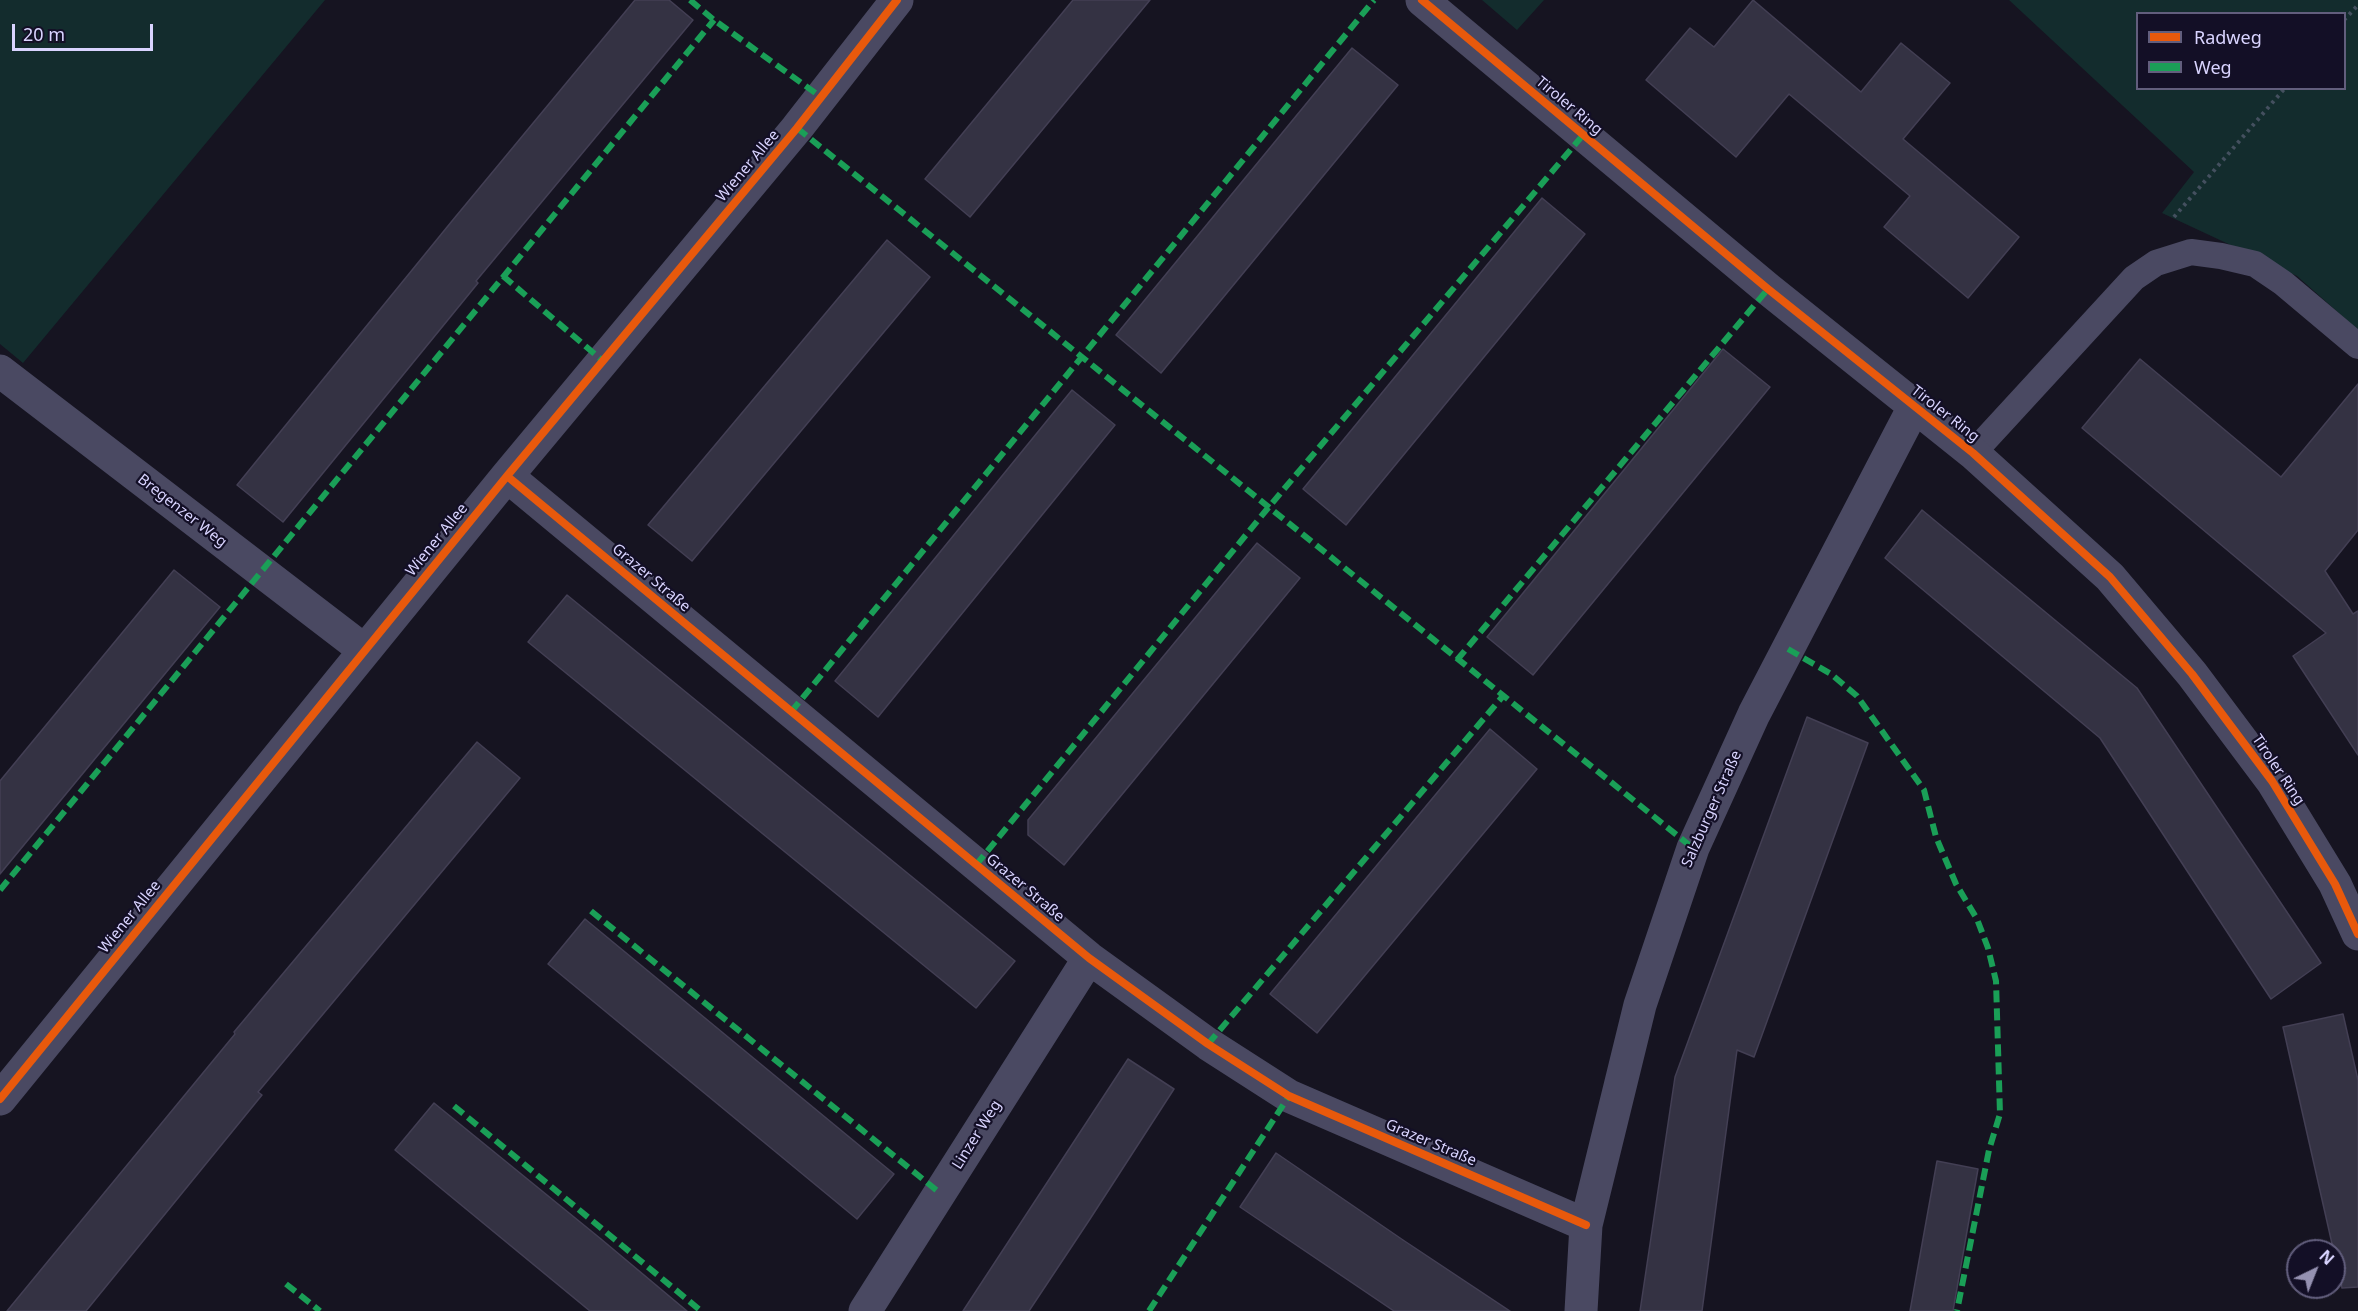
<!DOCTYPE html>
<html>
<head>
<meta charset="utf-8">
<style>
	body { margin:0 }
	#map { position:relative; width:2358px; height:1311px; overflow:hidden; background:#161421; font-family:"Noto Sans",sans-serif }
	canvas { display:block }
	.legend { position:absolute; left:2136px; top:12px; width:210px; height:78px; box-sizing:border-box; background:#130f26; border:2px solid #625e7d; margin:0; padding:8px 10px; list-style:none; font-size:18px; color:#d9d4ff }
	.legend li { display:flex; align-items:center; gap:12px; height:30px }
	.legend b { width:30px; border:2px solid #625e7d }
	.north { position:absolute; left:2286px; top:1239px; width:60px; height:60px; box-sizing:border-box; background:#130f26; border:2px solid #625e7d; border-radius:50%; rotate:43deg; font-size:16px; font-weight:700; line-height:24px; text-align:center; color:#d9d4ff }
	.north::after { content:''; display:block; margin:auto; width:21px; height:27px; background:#9591b1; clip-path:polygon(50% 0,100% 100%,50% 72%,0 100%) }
	.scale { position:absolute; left:12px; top:24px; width:141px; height:27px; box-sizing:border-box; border:3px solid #d9d4ff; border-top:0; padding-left:8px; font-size:18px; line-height:21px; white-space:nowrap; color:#d9d4ff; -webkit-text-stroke:4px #130f26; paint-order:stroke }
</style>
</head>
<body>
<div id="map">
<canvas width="2358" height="1311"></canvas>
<ul class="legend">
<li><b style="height:8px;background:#e8590c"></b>Radweg</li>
<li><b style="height:8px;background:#1a9f57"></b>Weg</li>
</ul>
<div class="north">N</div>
<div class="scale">20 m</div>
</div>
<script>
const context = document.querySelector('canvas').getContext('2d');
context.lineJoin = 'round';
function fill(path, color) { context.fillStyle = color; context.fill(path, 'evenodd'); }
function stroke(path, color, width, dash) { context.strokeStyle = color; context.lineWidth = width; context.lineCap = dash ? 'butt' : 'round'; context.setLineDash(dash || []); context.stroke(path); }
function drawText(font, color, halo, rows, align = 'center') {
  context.font = font + ' "Noto Sans",sans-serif'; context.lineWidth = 4.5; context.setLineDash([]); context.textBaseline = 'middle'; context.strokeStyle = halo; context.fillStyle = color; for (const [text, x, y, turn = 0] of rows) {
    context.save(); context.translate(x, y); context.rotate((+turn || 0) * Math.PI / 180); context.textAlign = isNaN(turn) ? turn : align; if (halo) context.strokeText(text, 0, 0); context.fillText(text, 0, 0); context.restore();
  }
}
fill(new Path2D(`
	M 0,0 L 325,0 L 23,363 L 0,344 Z
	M 1482,0 L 1544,0 L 1517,30 Z
	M 2009,0 L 2358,0 L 2358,330 L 2297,276 L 2162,213 L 2194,172 ZM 2138,14 L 2344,14 L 2344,88 L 2138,88 Z`), '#132c2d');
const building = new Path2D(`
	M 635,0 L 669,0 L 693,20 L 476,281 L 478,283 L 283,522 L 237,485 L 452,221 Z
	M 1073,0 L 1150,0 L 970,217 L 925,179 Z
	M 1753,0 L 1861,92 L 1901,43 L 1950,83 L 1903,139 L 2019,237 L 1968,298 L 1884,227 L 1910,196 L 1789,94 L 1736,157 L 1646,80 L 1690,28 L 1714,47 Z
	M 1352,48 L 1398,85 L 1161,373 L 1116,335 Z
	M 1542,198 L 1585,234 L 1346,525 L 1303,489 Z
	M 887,240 L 930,277 L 692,561 L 648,525 Z
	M 1723,349 L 1770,387 L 1533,675 L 1487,637 Z
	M 2140,359 L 2281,477 L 2358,384 L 2358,530 L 2325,571 L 2353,614 L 2358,611 L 2358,755 L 2293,656 L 2326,633 L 2082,428 Z
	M 1072,390 L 1115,425 L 878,717 L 835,681 Z
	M 1922,510 L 2137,688 L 2321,963 L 2271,999 L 2100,738 L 1885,558 Z
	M 1257,543 L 1300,578 L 1064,865 L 1028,835 L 1028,820 Z
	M 174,570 L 220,607 L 0,874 L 0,781 Z
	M 567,595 L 1015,961 L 976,1008 L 528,642 Z
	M 1807,717 L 1868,743 L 1754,1057 L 1737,1050 L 1702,1311 L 1640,1311 L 1675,1077 Z
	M 1490,729 L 1537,769 L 1317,1033 L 1270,994 Z
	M 477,742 L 520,778 L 258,1092 L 262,1095 L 86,1311 L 7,1311 L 235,1034 L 234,1032 Z
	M 585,919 L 894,1174 L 857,1219 L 548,964 Z
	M 2343,1014 L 2358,1080 L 2358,1287 L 2342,1288 L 2283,1027 Z
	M 1128,1059 L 1174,1089 L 1090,1219 L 1029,1311 L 963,1311 Z
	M 434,1103 L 601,1239 L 687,1311 L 590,1311 L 443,1190 L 395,1150 Z
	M 1276,1153 L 1403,1240 L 1510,1311 L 1394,1311 L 1240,1207 Z
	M 1937,1161 L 1978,1169 L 1953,1311 L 1910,1311 Z`);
fill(building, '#343243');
stroke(building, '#433f54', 1.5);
stroke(new Path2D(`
	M 2344,20 L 2358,5
	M 2174,217 L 2285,88`), '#44505f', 4, [3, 4.5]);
stroke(new Path2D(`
	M 1973,453 L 2134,278 L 2156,263 L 2191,252 L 2221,256 L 2255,264 L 2283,283 L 2358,346`), '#4a4962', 26);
stroke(new Path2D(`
	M 1422,0 L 1768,289 L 1973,453 L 2110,577 L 2192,674 L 2272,781 L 2335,884 L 2358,934
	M 0,371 L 364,650
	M 507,476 L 1089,958 L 1208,1044 L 1289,1096 L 1586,1225
	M 0,1099 L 507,476 L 797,128 L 897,0
	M 865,1311 L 1089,958
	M 1581,1311 L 1586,1225 L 1640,1005 L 1693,848 L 1754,714 L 1914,407`), '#4a4962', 33);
stroke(new Path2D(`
	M 690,0 L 714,20 L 821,97
	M 797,128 L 1693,848
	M 503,276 L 603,361
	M 1788,649 L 1831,674 L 1857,696 L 1924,790 L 1936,837 L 1956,884 L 1977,919 L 1988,948 L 1996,981 L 2000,1114 L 1989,1150 L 1957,1311
	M 1457,660 L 1768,289
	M 791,712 L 1374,0
	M 976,865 L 1268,508 L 1583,135
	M 0,890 L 714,20
	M 591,911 L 940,1193
	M 1208,1044 L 1503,696
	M 454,1106 L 701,1311
	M 286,1284 L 320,1311
	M 1149,1311 L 1289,1096`), '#1a9f57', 6, [12, 6]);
stroke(new Path2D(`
	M 1422,0 L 1768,289 L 1973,453 L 2110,577 L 2192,674 L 2272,781 L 2335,884 L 2358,934
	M 507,476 L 1089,958 L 1208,1044 L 1289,1096 L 1586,1225
	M 0,1099 L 507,476 L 797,128 L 897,0`), '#e8590c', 8);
drawText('15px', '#d9d4ff', '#130f26', [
	["Tiroler Ring",1569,106,40],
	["Wiener Allee",748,166,-50],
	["Tiroler Ring",1945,414,38],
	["Bregenzer Weg",182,511,38],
	["Wiener Allee",437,540,-51],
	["Grazer Straße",651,578,40],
	["Tiroler Ring",2278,770,56],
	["Salzburger Straße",1712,809,-66],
	["Grazer Straße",1025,888,40],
	["Wiener Allee",130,917,-51],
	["Linzer Weg",977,1135,-58],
	["Grazer Straße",1431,1143,23]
]);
</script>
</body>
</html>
